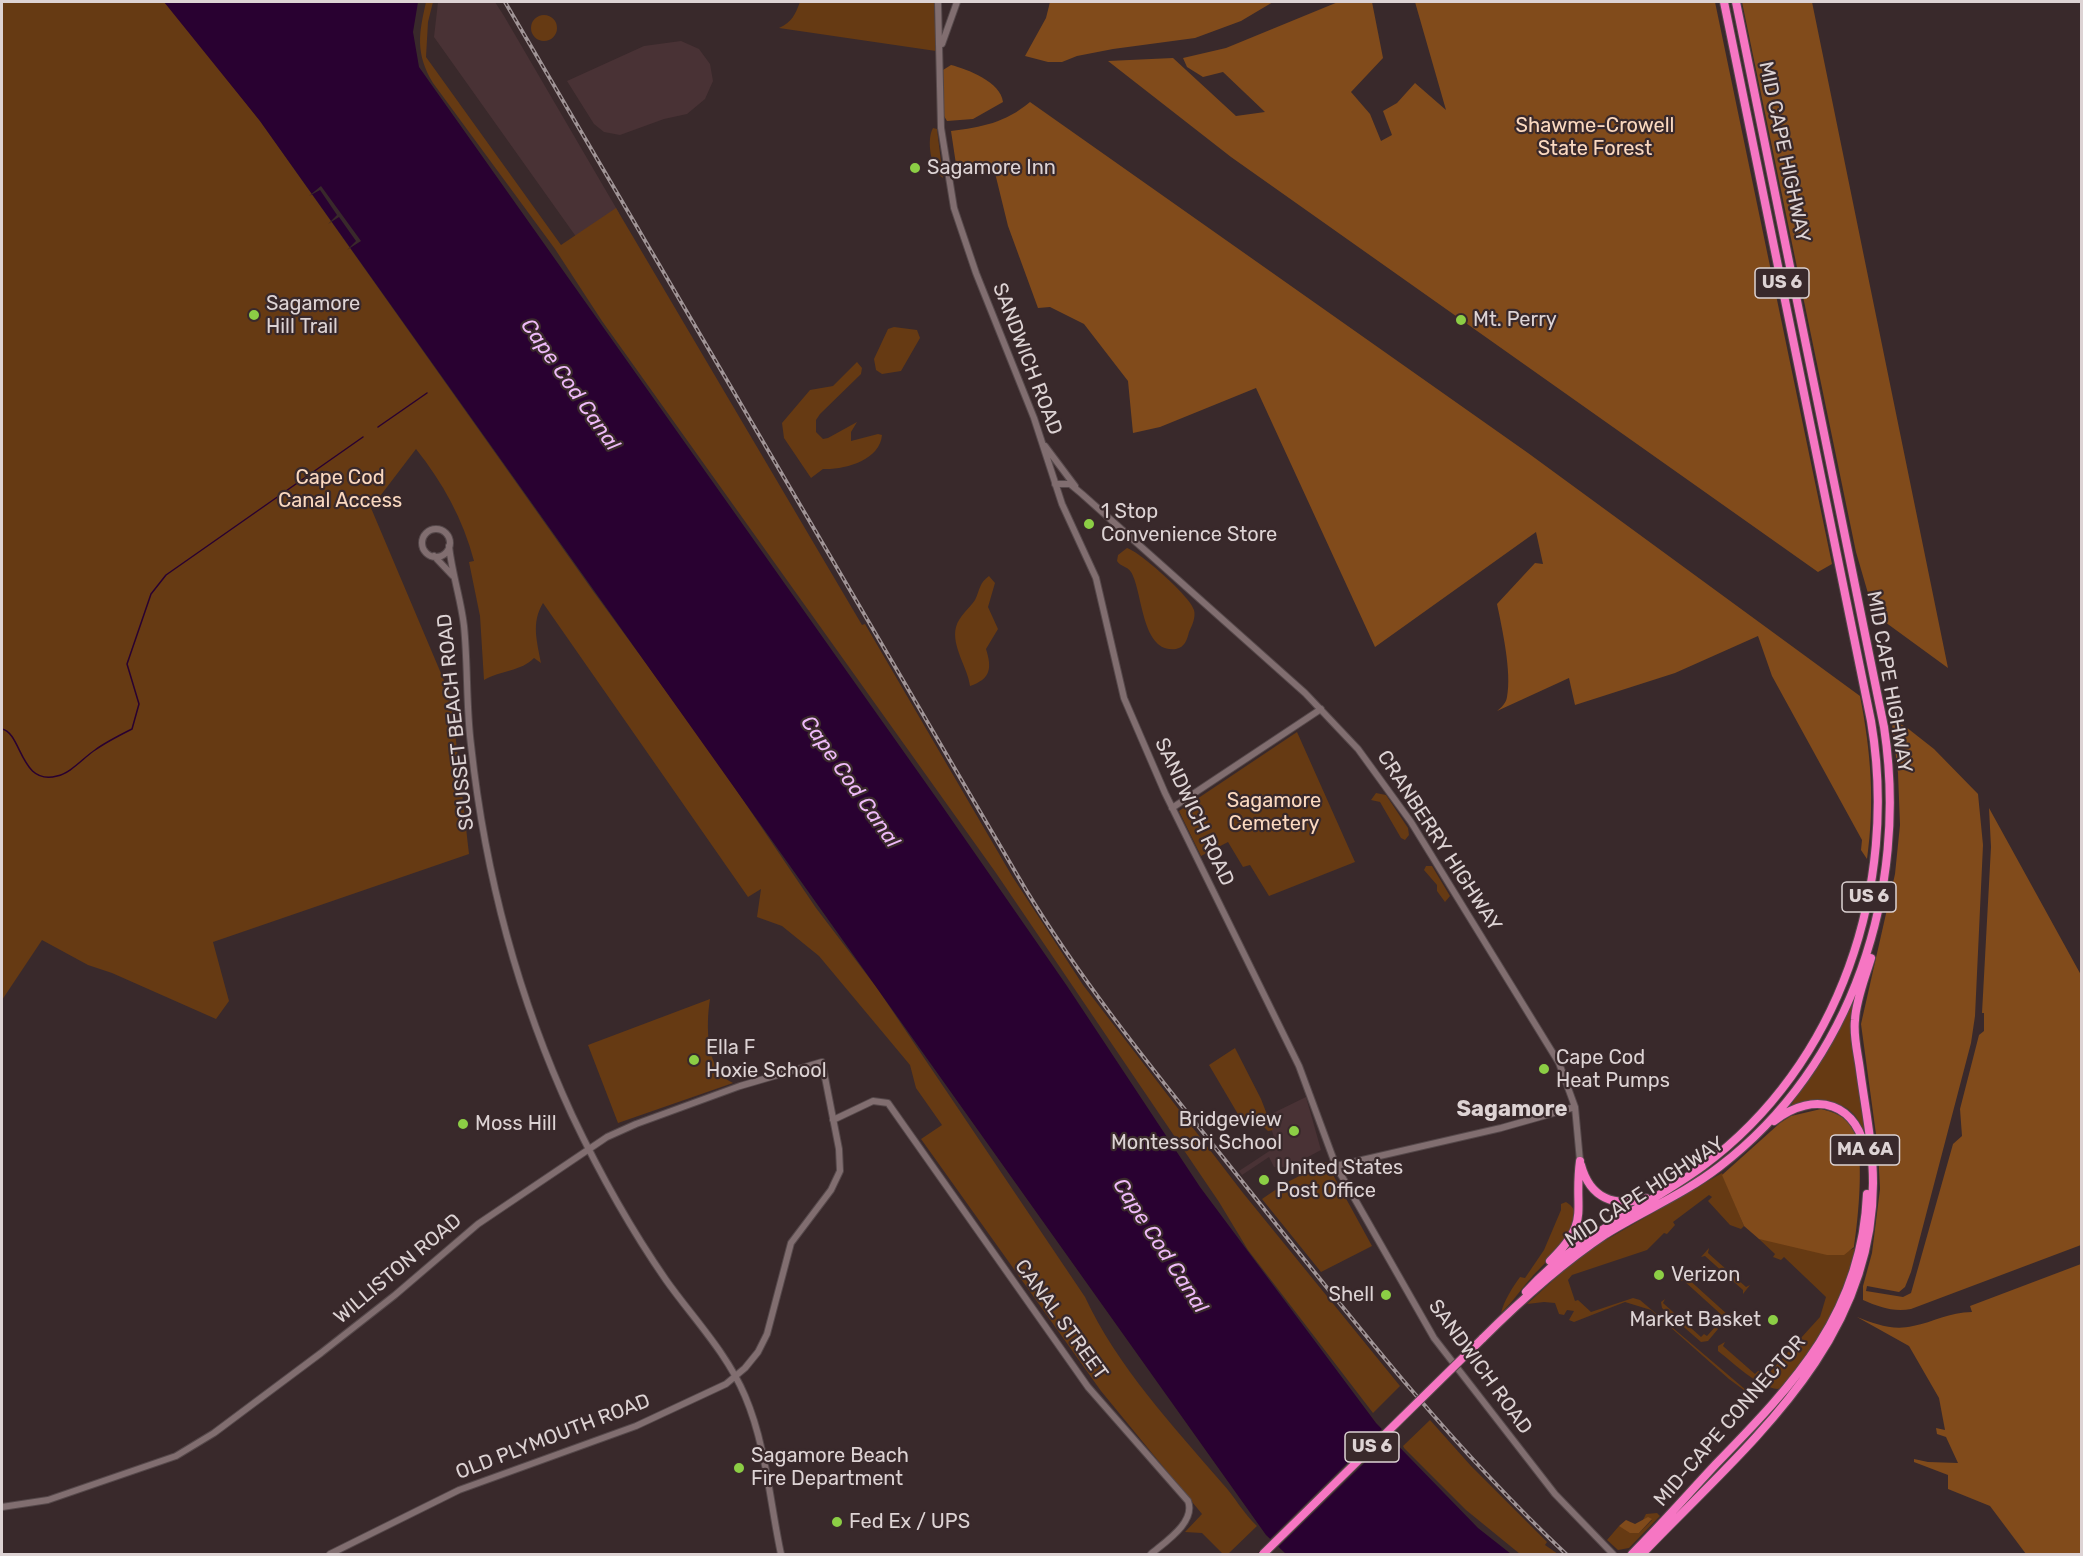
<!DOCTYPE html>
<html>
<head>
<meta charset="utf-8">
<style>
	body { margin:0 }
	#map { position:relative; width:2083px; height:1556px; overflow:hidden; background:#39292b; font-family:Rubik,sans-serif }
	canvas { display:block }
	.frame { position:absolute; inset:0; border:3px solid #ddd3d4; pointer-events:none }
</style>
</head>
<body>
<div id="map">
<canvas width="2083" height="1556"></canvas>
<div class="frame"></div>
</div>
<script>
const context = document.querySelector('canvas').getContext('2d');
context.lineJoin = 'round';
function fill(path, color) { context.fillStyle = color; context.fill(path, 'evenodd'); }
function stroke(path, color, width, dash) { context.strokeStyle = color; context.lineWidth = width; context.lineCap = dash ? 'butt' : 'round'; context.setLineDash(dash || []); context.stroke(path); }
function drawText(font, color, halo, rows, align = 'center') {
  context.font = font + ' Rubik,sans-serif'; context.lineWidth = 4.5; context.setLineDash([]); context.textBaseline = 'middle'; context.strokeStyle = halo; context.fillStyle = color; for (const [text, x, y, turn = 0] of rows) {
    context.save(); context.translate(x, y); context.rotate((+turn || 0) * Math.PI / 180); context.textAlign = isNaN(turn) ? turn : align; if (halo) context.strokeText(text, 0, 0); context.fillText(text, 0, 0); context.restore();
  }
}
fill(new Path2D(`
	M 438,2 L 495,2 L 504,16 L 619,213 L 582,245 L 434,37 Z
	M 681,41 L 699,49 L 710,64 L 713,81 L 705,99 L 687,114 L 664,119 L 620,135 L 604,132 L 594,124 L 567,81 L 644,46 Z
	M 1306,1097 L 1321,1150 L 1289,1167 L 1274,1167 L 1269,1157 L 1242,1175 L 1239,1171 L 1277,1146 L 1267,1116 Z`), '#493235');
fill(new Path2D(`
	M 2,2 L 164,2 L 178,16 L 260,121 L 593,591 L 710,751 L 816,908 L 877,988 L 1085,1297 C 1117,1366 1173,1426 1222,1483 C 1235,1497 1243,1513 1257,1526 L 1228,1554 L 1223,1554 L 1202,1533 L 1185,1532 L 1202,1514 L 1101,1391 L 921,1139 L 942,1125 L 916,1088 L 910,1065 L 819,956 L 782,926 L 757,917 L 761,889 L 748,897 L 543,603 C 531,623 537,641 541,663 L 534,658 C 522,671 499,671 484,680 L 480,616 L 469,562 L 474,561 C 463,519 443,483 416,449 L 371,508 L 451,697 L 469,854 L 213,942 L 229,1001 L 216,1019 L 112,973 L 88,965 L 42,940 L 2,1000 Z
	M 426,2 L 433,2 L 428,22 L 426,57 L 561,245 L 616,208 L 862,625 L 865,624 L 1012,876 L 1083,985 L 1243,1193 L 1400,1386 L 1373,1413 L 1248,1250 L 1219,1202 L 996,873 L 602,321 L 555,249 L 433,83 C 415,53 419,33 426,2 Z
	M 800,2 L 934,2 L 936,51 L 779,28 C 792,22 795,15 800,2 Z
	M531 28a13 13 0 1 1 26 0a13 13 0 1 1-26 0Z
	M 933,128 L 937,129 L 943,178 C 931,170 926,140 933,128 Z
	M 894,327 L 917,330 L 920,338 L 901,371 L 882,374 L 876,370 L 874,359 L 888,329 Z
	M 857,362 L 862,368 L 861,374 L 820,414 L 816,420 L 816,432 L 823,439 L 828,438 L 857,422 L 851,432 L 851,441 L 878,434 L 882,435 C 880,460 845,470 823,469 L 811,478 L 784,438 L 782,423 L 810,390 L 833,386 Z
	M 1127,548 C 1140,552 1191,597 1194,610 C 1196,617 1192,626 1189,632 C 1187,640 1185,647 1176,649 C 1141,654 1143,591 1131,572 C 1127,566 1121,567 1117,561 L 1118,555 Z
	M 989,576 L 995,583 L 988,607 L 998,629 L 986,649 C 992,668 991,679 970,686 C 968,668 951,646 956,627 C 959,616 969,609 975,600 C 980,590 979,583 989,576 Z
	M 1297,732 L 1355,862 L 1269,896 L 1250,865 L 1243,867 L 1228,842 L 1201,856 L 1179,811 Z
	M 1376,793 L 1386,795 L 1408,828 L 1409,835 L 1405,840 L 1401,838 L 1380,802 L 1371,800 Z
	M 1426,866 L 1432,866 L 1450,896 L 1445,902 L 1437,891 L 1437,885 L 1424,870 Z
	M 1861,979 L 1853,1014 L 1870,1173 L 1863,1248 C 1866,1215 1885,1114 1836,1104 C 1822,1102 1804,1106 1790,1107 L 1847,1011 Z
	M 710,999 C 706,1024 705,1071 733,1083 L 618,1123 L 588,1045 Z
	M 1235,1048 L 1261,1099 L 1273,1130 L 1268,1131 L 1259,1122 L 1242,1121 L 1209,1065 Z
	M 1326,1162 L 1372,1246 L 1321,1272 L 1262,1199 L 1284,1184 Z
	M 1722,1173 L 1744,1226 L 1741,1229 L 1730,1225 L 1708,1201 L 1712,1197 L 1709,1195 L 1673,1222 L 1675,1225 L 1667,1234 L 1664,1233 L 1647,1250 L 1572,1275 L 1568,1280 L 1575,1301 L 1578,1300 L 1591,1312 L 1633,1298 L 1640,1300 L 1760,1402 L 1729,1379 L 1651,1310 L 1625,1302 L 1574,1322 L 1569,1320 L 1574,1311 L 1567,1310 L 1564,1315 L 1559,1314 L 1555,1303 L 1544,1302 L 1527,1304 L 1569,1266 L 1599,1244 Z
	M 1566,1202 C 1596,1219 1544,1263 1532,1277 C 1521,1289 1512,1303 1501,1313 C 1504,1301 1512,1288 1520,1277 L 1525,1278 L 1544,1250 L 1561,1210 L 1561,1204 Z
	M 1759,1239 C 1793,1240 1824,1264 1855,1248 C 1853,1280 1808,1375 1778,1389 C 1757,1387 1734,1363 1718,1351 L 1718,1346 L 1725,1342 L 1723,1346 L 1755,1374 L 1758,1371 L 1770,1372 L 1820,1317 L 1826,1297 L 1784,1257 L 1781,1260 L 1773,1257 L 1775,1254 Z
	M 1709,1248 L 1708,1253 L 1746,1287 L 1750,1285 L 1743,1294 L 1743,1290 L 1705,1256 L 1701,1257 Z
	M 1687,1273 L 1686,1277 L 1728,1315 L 1732,1313 L 1725,1323 L 1725,1318 L 1683,1280 L 1679,1282 Z
	M 1665,1299 L 1663,1303 L 1701,1337 L 1704,1334 L 1707,1336 L 1715,1327 L 1713,1323 L 1718,1329 L 1708,1341 L 1701,1342 L 1662,1308 L 1661,1302 Z
	M 1430,1420 L 1471,1466 L 1547,1542 L 1545,1545 L 1558,1554 L 1520,1554 L 1466,1510 L 1404,1448 L 1403,1446 Z
	M 1657,1513 L 1660,1516 L 1629,1548 L 1618,1550 L 1607,1540 L 1619,1526 L 1639,1533 L 1652,1520 L 1642,1522 L 1646,1514 Z`), '#663a13');
fill(new Path2D(`
	M 1050,2 L 1273,2 L 1241,21 L 1195,38 L 1113,49 L 1077,56 L 1062,62 L 1048,62 L 1025,56 L 1046,18 Z
	M 1338,2 L 1372,2 L 1383,58 L 1351,92 L 1370,114 L 1381,141 L 1392,135 L 1383,111 L 1397,103 L 1415,83 L 1446,110 L 1415,2 L 1715,2 L 1832,564 L 1818,572 L 1231,157 L 1108,61 L 1173,58 L 1236,116 L 1265,112 L 1223,72 L 1203,77 L 1187,67 L 1183,58 L 1226,48 Z
	M 1742,2 L 1812,2 L 1948,668 L 1874,614 L 1856,552 Z
	M 951,65 C 967,69 1001,82 1003,102 L 973,119 L 947,121 L 944,116 L 943,70 Z
	M 1030,102 L 1528,453 L 1860,696 C 1871,752 1875,803 1867,859 L 1861,850 L 1862,840 L 1772,676 L 1758,636 L 1675,673 L 1575,705 L 1569,678 L 1497,711 C 1502,707 1506,703 1507,697 C 1512,672 1502,628 1497,604 L 1535,563 L 1543,564 L 1536,532 L 1375,647 L 1256,388 L 1160,427 L 1133,433 L 1128,381 L 1084,324 L 1050,307 L 1038,308 L 1008,226 L 995,173 L 957,171 L 951,131 C 982,127 1005,123 1030,102 Z
	M 1896,722 L 1906,727 L 1934,749 L 1978,794 L 1983,845 L 1975,1016 L 1971,1043 L 1911,1272 L 1905,1287 L 1899,1292 L 1867,1286 L 1866,1291 L 1903,1297 L 1911,1293 L 1953,1144 L 1962,1136 L 1960,1109 L 1979,1035 L 1984,1031 L 1984,1013 L 1982,1013 L 1991,847 L 1989,808 L 2081,975 L 2081,1245 L 1911,1309 C 1893,1312 1879,1307 1863,1300 L 1863,1286 L 1872,1253 L 1880,1189 L 1878,1149 L 1861,1024 L 1895,874 L 1900,825 L 1898,773 L 1892,724 Z
	M 1821,1109 C 1833,1112 1845,1116 1852,1127 C 1866,1149 1858,1221 1854,1247 L 1844,1255 L 1827,1255 L 1759,1239 L 1744,1226 L 1722,1175 L 1780,1123 L 1791,1116 Z
	M 2081,1264 L 2081,1554 L 2026,1554 L 1990,1506 L 1948,1489 L 1948,1475 L 1914,1462 L 1914,1459 L 1928,1462 L 1958,1463 L 1946,1437 L 1937,1434 L 1936,1428 L 1945,1430 L 1939,1398 L 1909,1346 L 1857,1317 C 1875,1324 1893,1331 1913,1326 C 1934,1322 1949,1312 1972,1312 L 1970,1306 Z
	M 1648,1517 L 1652,1519 L 1639,1533 L 1630,1533 L 1619,1526 L 1626,1520 L 1635,1524 Z`), '#814b1b');
fill(new Path2D(`
	M 164,2 L 418,2 L 413,32 L 419,67 L 940,803 L 1067,986 L 1200,1187 L 1376,1423 L 1478,1528 L 1511,1554 L 1286,1554 L 1266,1535 L 260,121 Z`), '#290131');
fill(new Path2D(`
	M 321,186 L 361,241 L 347,250 L 356,241 L 339,217 L 328,224 L 337,215 L 320,190 L 309,196 Z
	M 1384,1427 L 1392,1436 L 1276,1549 L 1268,1541 Z`), '#39292b');
stroke(new Path2D(`
	M 378,427 L 427,393
	M 2,729 C 22,733 20,786 57,776 C 71,773 83,758 95,750 C 106,742 120,735 132,729 L 139,704 L 127,664 L 151,594 L 166,575 L 363,437`), '#290131', 1.5);
const secondary = new Path2D(`
	M 938,2 L 941,128 L 954,208 L 976,273 L 1034,418 L 1062,504 L 1096,578 L 1124,698 L 1165,793 L 1299,1066 L 1336,1166 L 1434,1338 L 1555,1494 L 1613,1554
	M 942,44 L 957,2
	M 1045,446 L 1075,486
	M 1055,484 L 1070,484 L 1082,494 L 1305,693 L 1358,749 L 1411,822 L 1559,1063 L 1575,1107 L 1580,1161
	M422 543a14 14 0 1 1 28 0a14 14 0 1 1-28 0Z
	M 449,546 C 452,574 461,599 464,626 C 468,666 466,706 471,745 C 485,874 518,998 572,1115 C 599,1172 630,1228 666,1280 C 693,1318 727,1353 745,1396 C 766,1445 770,1503 781,1554
	M 434,556 L 453,576
	M 1172,808 L 1321,709
	M 833,1120 L 873,1101 L 888,1103 L 1088,1387 L 1188,1501 C 1196,1522 1165,1542 1151,1554
	M 1336,1166 L 1501,1128 L 1575,1107
	M 2,1507 L 48,1500 L 176,1456 L 214,1433 L 321,1353 L 395,1295 L 478,1224 L 607,1137 L 636,1124 L 740,1086 L 822,1062 L 839,1149 L 840,1171 L 831,1190 L 791,1243 L 767,1334 L 758,1352 L 745,1368 L 726,1384 L 636,1426 L 459,1490 L 330,1554`);
const highway = new Path2D(`
	M 1774,1121 C 1815,1089 1860,1103 1866,1157
	M 1581,1165 C 1590,1198 1614,1208 1646,1198
	M 1550,1261 C 1592,1220 1573,1213 1580,1161
	M 1526,1292 C 1576,1236 1644,1209 1703,1166 C 1840,1065 1899,885 1871,721 L 1724,2
	M 1482,1339 C 1520,1301 1561,1264 1606,1234 C 1643,1211 1684,1194 1719,1167 C 1853,1065 1909,889 1884,727 L 1736,2
	M 1632,1554 C 1661,1525 1688,1494 1716,1464 C 1795,1383 1862,1313 1867,1194
	M 1642,1554 C 1745,1446 1873,1346 1873,1183 C 1873,1145 1865,1107 1860,1070 C 1858,1054 1853,1036 1855,1020 C 1856,1000 1865,978 1871,958`);
stroke(secondary, '#55484a', 8);
stroke(highway, '#55484a', 10);
stroke(secondary, '#816e70', 6);
stroke(highway, '#f676c3', 8);
const rail = new Path2D(`
	M 505,2 L 1026,890 C 1090,995 1169,1089 1245,1185 C 1347,1313 1447,1442 1566,1554`);
stroke(rail, '#a09496', 4);
stroke(rail, '#39292b', 1.5, [4.5]);
const highwayBridge = new Path2D(`
	M 1263,1554 L 1482,1339`);
stroke(highwayBridge, '#55484a', 10, []);
stroke(highwayBridge, '#f676c3', 8);
for (const [x, y, r, color] of [
	[915,168,6,"#8cce45"],
	[254,315,6,"#8cce45"],
	[1461,320,6,"#8cce45"],
	[1089,524,6,"#8cce45"],
	[694,1060,6,"#8cce45"],
	[1544,1069,6,"#8cce45"],
	[463,1124,6,"#8cce45"],
	[1294,1131,6,"#8cce45"],
	[1264,1180,6,"#8cce45"],
	[1659,1275,6,"#8cce45"],
	[1386,1295,6,"#8cce45"],
	[1773,1320,6,"#8cce45"],
	[739,1468,6,"#8cce45"],
	[837,1522,6,"#8cce45"]
]) { const dot = new Path2D(); dot.arc(x, y, r, 0, 2 * Math.PI); context.fillStyle = color; context.fill(dot); stroke(dot, '#39292b', 2); }
for (const [x, y, w] of [
	[1782,283,54],
	[1869,897,54],
	[1865,1150,69],
	[1372,1447,54]
]) { const box = new Path2D(); box.roundRect(x - w / 2, y - 15, w, 30, 4.5); context.fillStyle = '#39292b'; context.fill(box); stroke(box, '#ddd3d4', 1.5); }
drawText('bold 18px', '#ddd3d4', null, [
	["US 6",1782,283],
	["US 6",1869,897],
	["MA 6A",1865,1150],
	["US 6",1372,1447]
]);
drawText('20px', '#fbd9c0', '#39292b', [
	["Shawme-Crowell",1595,126],
	["State Forest",1595,149],
	["Cape Cod",340,478],
	["Canal Access",340,501],
	["Sagamore",1274,801],
	["Cemetery",1274,824]
]);
drawText('20px', '#ddd3d4', '#39292b', [
	["MID CAPE HIGHWAY",1784,152,78],
	["SANDWICH ROAD",1027,359,69],
	["MID CAPE HIGHWAY",1889,682,80],
	["SCUSSET BEACH ROAD",456,722,-96],
	["SANDWICH ROAD",1194,812,65],
	["CRANBERRY HIGHWAY",1439,841,57],
	["MID CAPE HIGHWAY",1645,1192,-33],
	["WILLISTON ROAD",398,1269,-40],
	["CANAL STREET",1061,1320,54],
	["SANDWICH ROAD",1480,1367,54],
	["MID-CAPE CONNECTOR",1730,1421,-49],
	["OLD PLYMOUTH ROAD",553,1437,-21]
]);
drawText('20px', '#ddd3d4', '#39292b', [
	["Sagamore Inn",927,168],
	["Sagamore",266,304],
	["Hill Trail",266,327],
	["Mt. Perry",1473,320],
	["1 Stop",1101,512],
	["Convenience Store",1101,535],
	["Ella F",706,1048],
	["Hoxie School",706,1071],
	["Cape Cod",1556,1058],
	["Heat Pumps",1556,1081],
	["Bridgeview",1282,1120,"right"],
	["Montessori School",1282,1143,"right"],
	["Moss Hill",475,1124],
	["United States",1276,1168],
	["Post Office",1276,1191],
	["Verizon",1671,1275],
	["Shell",1374,1295,"right"],
	["Market Basket",1761,1320,"right"],
	["Sagamore Beach",751,1456],
	["Fire Department",751,1479],
	["Fed Ex / UPS",849,1522]
], 'left');
drawText('italic 21px', '#eebaf8', '#39292b', [
	["Cape Cod Canal",570,385,55],
	["Cape Cod Canal",850,782,55],
	["Cape Cod Canal",1160,1246,57]
]);
drawText('bold 22px', '#ddd3d4', '#39292b', [
	["Sagamore",1512,1110]
]);
</script>
</body>
</html>
